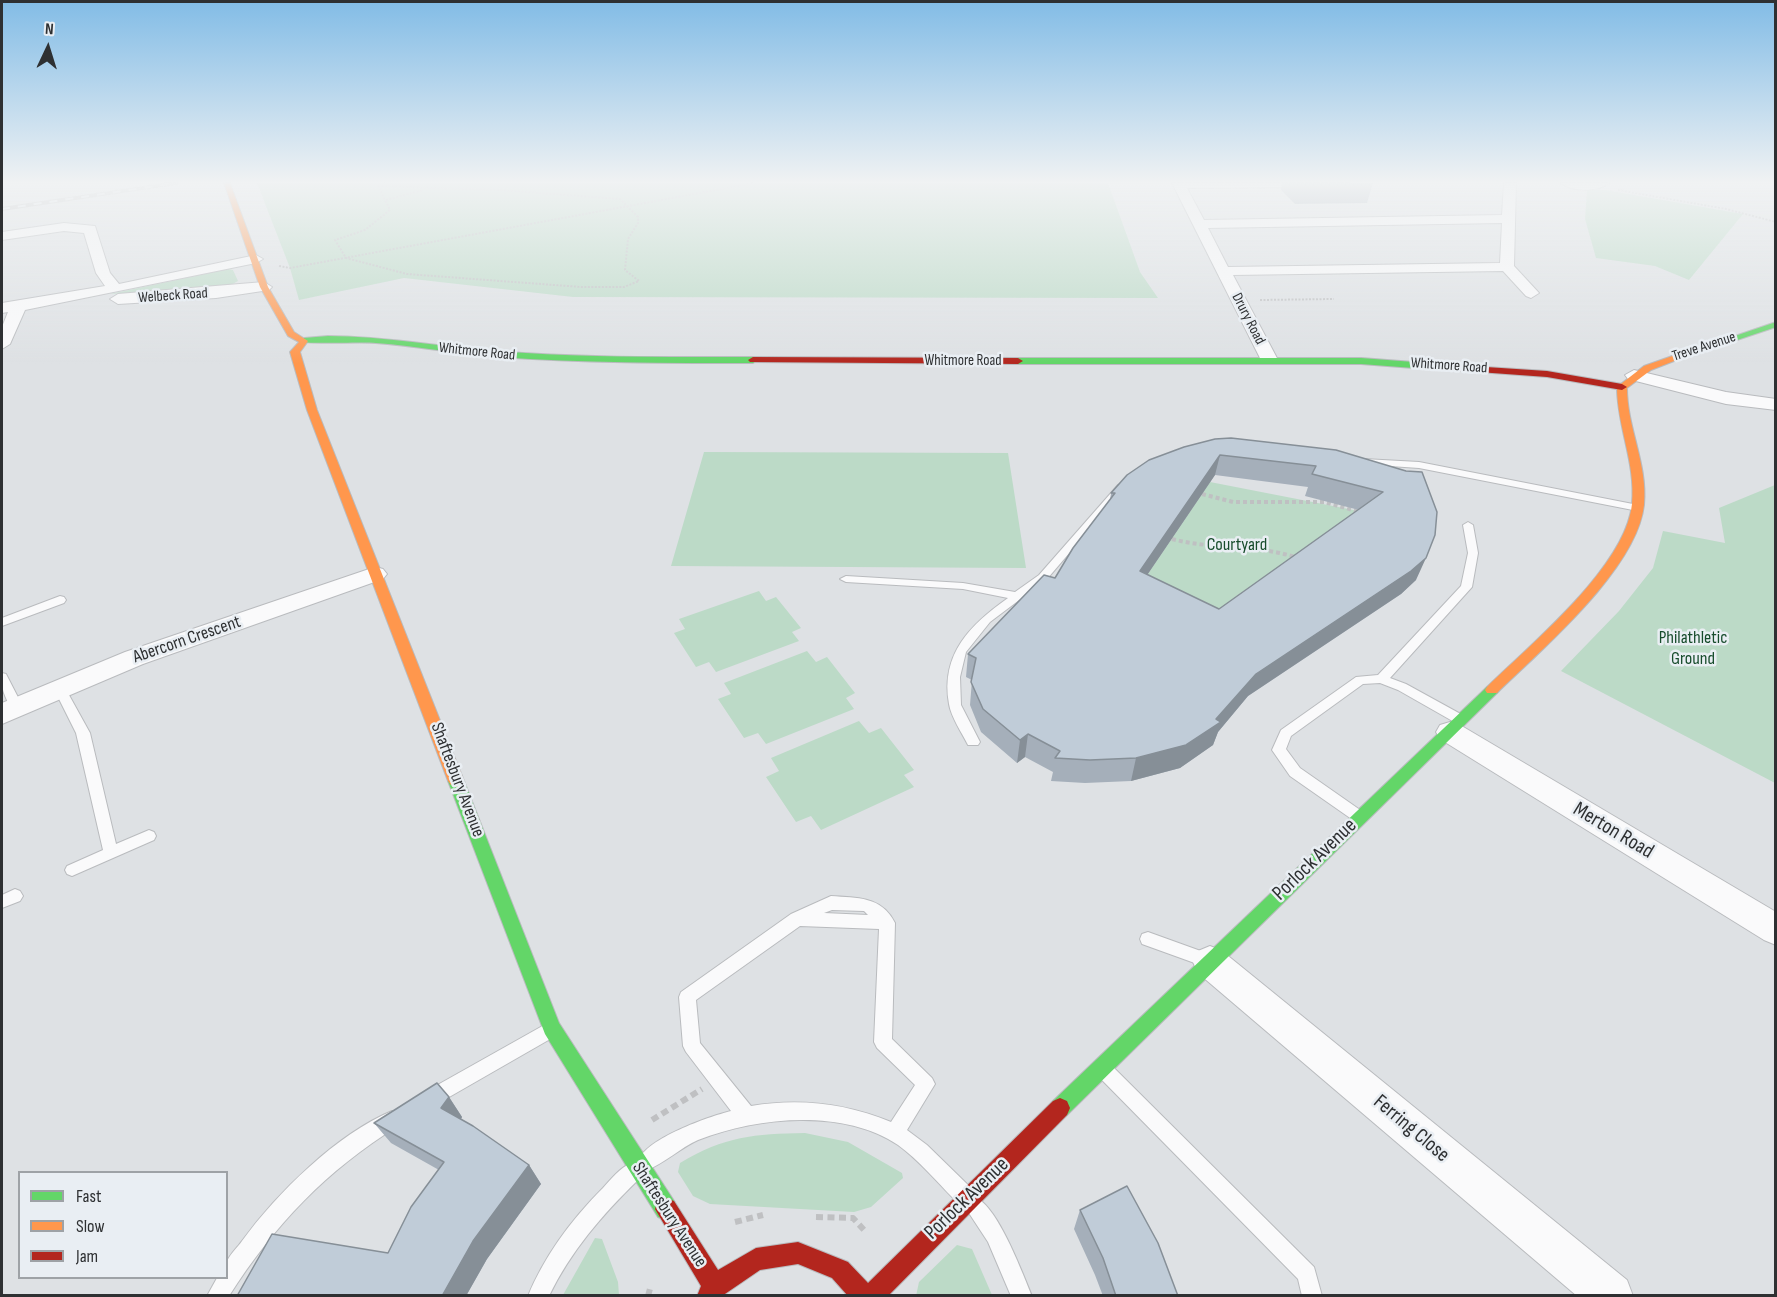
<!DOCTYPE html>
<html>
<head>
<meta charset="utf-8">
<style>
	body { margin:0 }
	#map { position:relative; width:1777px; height:1297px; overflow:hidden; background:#dee1e4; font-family:"Sofia Sans Condensed",sans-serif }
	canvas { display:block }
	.frame { position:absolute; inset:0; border:3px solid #2e3032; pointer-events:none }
	.legend { position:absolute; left:18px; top:1171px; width:210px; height:108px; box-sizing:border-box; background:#e9eef3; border:2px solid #9ea2a6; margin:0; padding:8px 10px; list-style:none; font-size:18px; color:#2e3032 }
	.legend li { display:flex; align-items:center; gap:12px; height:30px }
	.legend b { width:30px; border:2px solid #9ea2a6 }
	.north { position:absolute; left:18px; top:18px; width:60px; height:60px; -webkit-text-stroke:4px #e9eef3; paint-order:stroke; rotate:4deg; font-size:16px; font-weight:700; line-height:24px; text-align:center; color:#2e3032 }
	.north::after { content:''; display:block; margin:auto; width:21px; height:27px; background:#2e3032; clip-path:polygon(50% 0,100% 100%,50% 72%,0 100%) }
</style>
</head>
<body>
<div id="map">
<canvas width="1777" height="1297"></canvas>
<div class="frame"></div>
<ul class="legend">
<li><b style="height:8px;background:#63d668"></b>Fast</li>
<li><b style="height:8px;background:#ff974d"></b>Slow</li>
<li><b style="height:8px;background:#b3261e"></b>Jam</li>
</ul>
<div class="north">N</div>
</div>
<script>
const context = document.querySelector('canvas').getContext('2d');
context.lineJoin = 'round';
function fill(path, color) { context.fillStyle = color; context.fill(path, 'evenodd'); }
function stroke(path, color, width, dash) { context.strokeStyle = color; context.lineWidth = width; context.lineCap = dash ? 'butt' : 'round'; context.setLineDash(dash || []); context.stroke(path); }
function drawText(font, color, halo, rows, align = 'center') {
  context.font = font + ' "Sofia Sans Condensed",sans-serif'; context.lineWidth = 5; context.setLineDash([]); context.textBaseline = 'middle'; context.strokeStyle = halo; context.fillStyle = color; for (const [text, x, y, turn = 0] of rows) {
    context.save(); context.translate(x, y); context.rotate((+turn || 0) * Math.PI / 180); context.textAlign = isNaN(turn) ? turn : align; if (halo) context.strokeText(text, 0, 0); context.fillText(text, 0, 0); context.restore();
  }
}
fill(new Path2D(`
	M 257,183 L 1108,183 L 1140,272 L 1158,298 L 573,297 L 404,278 L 299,300 L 290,268 Z
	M 1587,190 L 1606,190 L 1743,214 L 1689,280 L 1655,266 L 1596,258 L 1585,219 Z
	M 228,269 L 233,270 L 238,281 L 227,287 L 110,294 Z
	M 704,452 L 1008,453 L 1026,568 L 671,566 Z
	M 1210,482 L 1374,514 L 1212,631 L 1135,593 Z
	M 1775,485 L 1775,783 L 1561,671 L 1619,611 L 1653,568 L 1663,531 L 1725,543 L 1719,508 Z
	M 759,591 L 766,601 L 776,597 L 801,628 L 792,632 L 799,641 L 716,672 L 709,662 L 696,667 L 674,633 L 685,629 L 679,619 Z
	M 807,651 L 816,662 L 827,657 L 855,693 L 846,698 L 854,709 L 766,744 L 758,733 L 744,738 L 718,699 L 731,694 L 724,683 Z
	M 859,721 L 869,733 L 881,728 L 914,770 L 904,775 L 914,787 L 821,830 L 811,816 L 796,822 L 766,777 L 779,771 L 771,758 Z
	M 805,1133 L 848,1142 L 902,1173 L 903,1178 L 871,1207 L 854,1212 L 710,1204 L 693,1196 L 678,1172 L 680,1163 C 725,1136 754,1134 805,1133 Z
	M 595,1238 L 602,1239 L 618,1282 L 619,1295 L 563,1295 Z
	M 957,1245 L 972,1249 L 992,1295 L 916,1296 L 919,1282 Z`), '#bcdac7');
const lane = new Path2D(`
	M 1364,459 L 1419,462 L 1638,505 L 1643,508 L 1638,511 L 1419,468 L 1361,464 L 1361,460 Z
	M 1121,484 L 1124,485 L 1124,489 L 1047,579 L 990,622 L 966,652 L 960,677 L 961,705 L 980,742 L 978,745 L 968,745 C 962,733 951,717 949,704 C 940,654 971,624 1008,598 L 963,589 L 846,582 L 840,579 L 846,576 L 963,583 L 1015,592 L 1039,575 L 1118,485 Z
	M 1468,522 L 1473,525 L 1478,553 L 1472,587 L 1390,678 L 1406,684 L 1466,717 L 1467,720 L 1466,723 L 1456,723 L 1398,690 L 1380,683 L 1363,684 L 1291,736 L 1286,749 L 1300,768 L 1363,812 L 1365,816 L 1363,820 L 1358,822 L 1353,820 L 1290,776 L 1272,750 L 1281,730 L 1356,677 L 1378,675 L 1461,586 L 1468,553 L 1463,525 Z
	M 60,596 L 64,597 L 66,600 L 64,603 L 2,626 L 2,618 Z
	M 2,673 L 6,674 L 23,707 L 22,710 L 12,710 C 5,697 0,687 2,673 Z
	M 60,685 L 64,686 L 90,733 L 116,844 L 149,830 L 154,832 L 156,836 L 154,840 L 72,876 L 67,874 L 65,870 L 67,866 L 103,850 L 76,733 L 54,689 Z
	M 15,889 L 20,891 L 23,896 L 20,901 L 2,908 L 2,895 Z
	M 831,896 C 857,898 882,896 895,923 L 892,1039 L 932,1078 L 935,1084 L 907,1130 L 927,1145 L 968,1185 L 971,1192 L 968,1199 L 961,1202 L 954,1199 C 936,1181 919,1160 898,1145 C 843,1108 757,1117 698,1140 C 680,1148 665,1163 647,1170 L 640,1168 L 638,1161 C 647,1138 708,1117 731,1111 L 686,1052 L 683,1046 L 679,997 L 681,992 L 791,914 ZM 832,910 L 864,911 L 868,915 L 824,913 ZM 800,926 L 879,929 L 874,1042 L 877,1048 L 915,1085 L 891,1122 C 845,1103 799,1098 751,1106 L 700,1043 L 696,1000 Z
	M 1148,932 L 1209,954 L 1211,959 L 1209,964 L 1203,966 L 1142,944 L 1140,939 L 1142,934 Z
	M 546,1024 L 552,1026 L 555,1032 L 552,1038 L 437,1104 L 431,1107 L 425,1104 L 422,1098 L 425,1092 Z
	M 1106,1063 L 1112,1066 L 1314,1267 L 1322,1296 L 1302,1296 L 1298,1279 L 1100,1078 L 1097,1072 L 1100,1066 Z
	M 392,1111 L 398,1114 L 401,1120 L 398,1126 C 326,1171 275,1224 229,1296 L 207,1296 L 217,1278 L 226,1278 C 226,1273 225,1267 226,1264 C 228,1256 238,1247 242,1241 C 277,1193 337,1134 392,1111 Z
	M 631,1163 L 638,1166 L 641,1173 L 638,1180 C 602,1215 571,1251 549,1296 L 528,1296 C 545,1255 572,1219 603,1188 C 611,1179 620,1168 631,1163 Z
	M 975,1197 C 998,1207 1022,1272 1032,1296 L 1011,1296 L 988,1242 L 965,1207 L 968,1200 Z`);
const street = new Path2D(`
	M 1172,183 L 1349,183 L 1343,187 L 1187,188 L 1204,220 L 1502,215 L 1504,183 L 1516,183 L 1514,266 L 1539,293 L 1531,298 L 1526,296 L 1503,271 L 1233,275 L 1278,360 L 1275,364 L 1263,364 ZM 1502,223 L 1500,263 L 1228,267 L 1208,228 Z
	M 1561,183 L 1609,183 C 1599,192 1571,192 1561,183 Z
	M 64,223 L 95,226 L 110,273 L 119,284 L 256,255 L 263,259 L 256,263 L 25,310 L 10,344 L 2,349 L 2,327 L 8,312 L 2,313 L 2,303 L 105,286 L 96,273 L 84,233 L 64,231 L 2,240 L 2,232 Z
	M 264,282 L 272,287 L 269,290 L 216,298 L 118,304 L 110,299 L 118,294 Z
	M 1634,370 L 1726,392 L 1776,399 L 1776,410 L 1726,404 L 1628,379 L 1625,375 Z
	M 375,567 L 383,569 L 387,574 L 383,579 L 143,664 L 2,724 L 2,703 L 125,652 Z
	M 1450,722 L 1460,725 L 1776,912 L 1776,945 L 1764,940 L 1440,739 L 1436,732 L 1440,725 Z
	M 1210,946 L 1222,951 L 1627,1280 L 1633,1296 L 1577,1296 L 1198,973 L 1193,962 L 1198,951 Z`);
const fast = new Path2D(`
	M 1776,322 L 1776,327 L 1701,352 L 1694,350 Z
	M 328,336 C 385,336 440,347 497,351 C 582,358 667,357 753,357 L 758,360 L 753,363 C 668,363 583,363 498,357 C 457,354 417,346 376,343 C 363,341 305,345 300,341 L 304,338 Z
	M 1361,358 L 1440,364 L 1445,367 L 1440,370 L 1361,364 L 1018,364 L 1013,361 L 1018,358 Z
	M 1492,685 L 1499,690 L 1497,693 L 1067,1115 L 1060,1118 L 1053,1115 L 1050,1108 L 1053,1101 L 1487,687 Z
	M 456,775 L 461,777 L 464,781 L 559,1023 L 674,1201 L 677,1209 L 674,1217 L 666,1220 L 658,1217 L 545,1034 L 448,781 L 451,777 Z`);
const slow = new Path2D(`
	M 224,183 L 230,183 L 268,287 L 294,332 L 308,341 L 300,352 L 317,410 L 464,781 L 461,785 L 456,787 L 451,785 L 448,781 L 307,410 L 290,352 L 299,342 L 288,336 L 260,287 Z
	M 1695,348 L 1702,350 L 1651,370 L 1627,388 C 1627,428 1648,464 1644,505 C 1637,569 1542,649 1497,693 L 1487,693 L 1485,690 L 1487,687 C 1531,644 1626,566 1632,504 C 1636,463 1617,427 1617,387 L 1644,366 Z`);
const jam = new Path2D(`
	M 753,357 L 1018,358 L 1023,361 L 1018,364 L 750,362 L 748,360 Z
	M 1440,364 L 1547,371 L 1622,384 L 1627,387 L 1622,390 L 1547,377 L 1437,369 L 1437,365 Z
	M 1060,1098 L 1067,1101 L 1070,1108 L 1067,1115 L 888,1296 L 848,1296 L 832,1278 L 798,1264 L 760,1270 L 722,1296 L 697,1296 L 701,1286 L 655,1209 L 658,1201 L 666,1198 L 674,1201 L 718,1270 L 756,1248 L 798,1242 L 848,1262 L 868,1283 L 1053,1101 Z`);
stroke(lane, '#b9bbbe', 2);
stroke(street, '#b9bbbe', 2);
stroke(fast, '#b9bbbe', 2);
stroke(slow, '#b9bbbe', 2);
stroke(jam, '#b9bbbe', 2);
stroke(new Path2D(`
	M 378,186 L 500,190 L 620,199 L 638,217 L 638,223 L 628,239 L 625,270 L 639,281 L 624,287 L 581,287 L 407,274 L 346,258 L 335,240 L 365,230 L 390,210 Z
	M 378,186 L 385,183
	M 1618,190 L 1726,209 L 1776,222
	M 386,200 L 423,190
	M 279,266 L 290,268 L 754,183
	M 1260,300 L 1334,299`), '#bfc0c2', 2, [2, 1.5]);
stroke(new Path2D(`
	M 1202,494 L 1233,502 L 1324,502 L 1360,512
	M 1172,539 C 1214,550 1257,544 1298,558`), '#bfc0c2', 4, [4, 3]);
stroke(new Path2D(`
	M 652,1120 L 702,1089
	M 816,1217 L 853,1218 L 864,1230
	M 735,1222 L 763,1215
	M 648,1296 L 651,1285`), '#bfc0c2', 6, [7, 4.5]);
fill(lane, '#fafafb');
fill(street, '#fafafb');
fill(fast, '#63d668');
fill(slow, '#ff974d');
fill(jam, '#b3261e');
const rail = new Path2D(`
	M 2,209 L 176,183`);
stroke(rail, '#bcbcbd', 4);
stroke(rail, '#e9eef3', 2, [8]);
fill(new Path2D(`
	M 1282,183 L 1373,183 L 1367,203 L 1295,204 L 1281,190 Z
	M 1184,447 L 1406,471 L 1416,580 L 1401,594 L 1248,696 L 1218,732 L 1213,745 L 1180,768 L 1131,781 L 1085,783 L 1051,781 L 1053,772 L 1025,757 L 1017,763 L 981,732 L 970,705 L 972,680 L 966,677 L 968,654 L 1055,578 L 1110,500 L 1111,493 ZM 1215,475 L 1308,487 L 1305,496 L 1359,510 L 1219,609 L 1147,575 Z
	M 449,1097 L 462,1117 L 461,1119 L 529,1165 L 541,1184 L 487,1259 L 466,1296 L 237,1296 L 388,1253 L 439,1170 L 391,1143 L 374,1123 Z
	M 1080,1210 L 1178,1296 L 1103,1296 L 1095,1275 L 1074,1229 Z`), '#a5afba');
fill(new Path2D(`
	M 1220,455 L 1215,475 L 1135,593 L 1140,571 Z
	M 1426,558 L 1416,580 L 1401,594 L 1248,696 L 1218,732 L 1213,745 L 1180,768 L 1131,781 L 1136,758 L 1216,719 L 1256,674 Z
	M 1028,734 L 1025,757 L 1017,763 L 1020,740 Z
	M 449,1097 L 462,1117 L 455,1129 L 441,1108 Z
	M 529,1165 L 541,1184 L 487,1259 L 466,1296 L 442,1296 L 473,1241 Z`), '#868f97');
const building = new Path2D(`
	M 1231,438 L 1336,450 L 1406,471 L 1422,472 L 1437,512 L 1435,535 L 1426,558 L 1411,571 L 1256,674 L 1216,719 L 1221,722 L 1186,745 L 1136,758 L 1090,760 L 1055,758 L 1060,751 L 1028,734 L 1020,740 L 983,709 L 971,682 L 976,658 L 968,654 L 1044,575 L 1055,578 L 1073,548 L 1115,493 L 1111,493 L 1127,475 L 1149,460 L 1184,447 L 1215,439 ZM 1220,455 L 1316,466 L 1312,474 L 1383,492 L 1219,609 L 1140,571 Z
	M 437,1083 L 449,1097 L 441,1108 L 473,1126 L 529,1165 L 473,1241 L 442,1296 L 237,1296 L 272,1234 L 388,1253 L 411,1207 L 444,1162 L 374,1123 Z
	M 1127,1186 L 1158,1243 L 1178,1296 L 1116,1296 L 1103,1258 L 1080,1210 Z`);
fill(building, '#c0ccd8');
stroke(building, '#868f97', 1.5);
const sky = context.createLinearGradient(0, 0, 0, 364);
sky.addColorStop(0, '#82bce6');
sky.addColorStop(0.5, '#f0f2f3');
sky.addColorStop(1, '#f0f2f300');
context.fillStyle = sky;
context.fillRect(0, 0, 1777, 364);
drawText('15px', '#2e3032', '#e9eef3', [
	["Welbeck Road",173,296,-4],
	["Drury Road",1248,319,63],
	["Treve Avenue",1704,347,-18],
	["Whitmore Road",477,352,6],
	["Whitmore Road",963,361],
	["Whitmore Road",1449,366,4]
]);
drawText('18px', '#174c2c', '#e9eef3', [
	["Courtyard",1237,545],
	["Philathletic",1693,638],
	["Ground",1693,659]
]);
drawText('18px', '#2e3032', '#e9eef3', [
	["Abercorn Crescent",187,640,-19],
	["Shaftesbury Avenue",457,780,69],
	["Shaftesbury Avenue",669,1215,57]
]);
drawText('21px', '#2e3032', '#e9eef3', [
	["Merton Road",1613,831,31],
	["Porlock Avenue",1315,860,-44],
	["Ferring Close",1411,1129,40],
	["Porlock Avenue",967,1199,-44]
]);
</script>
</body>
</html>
